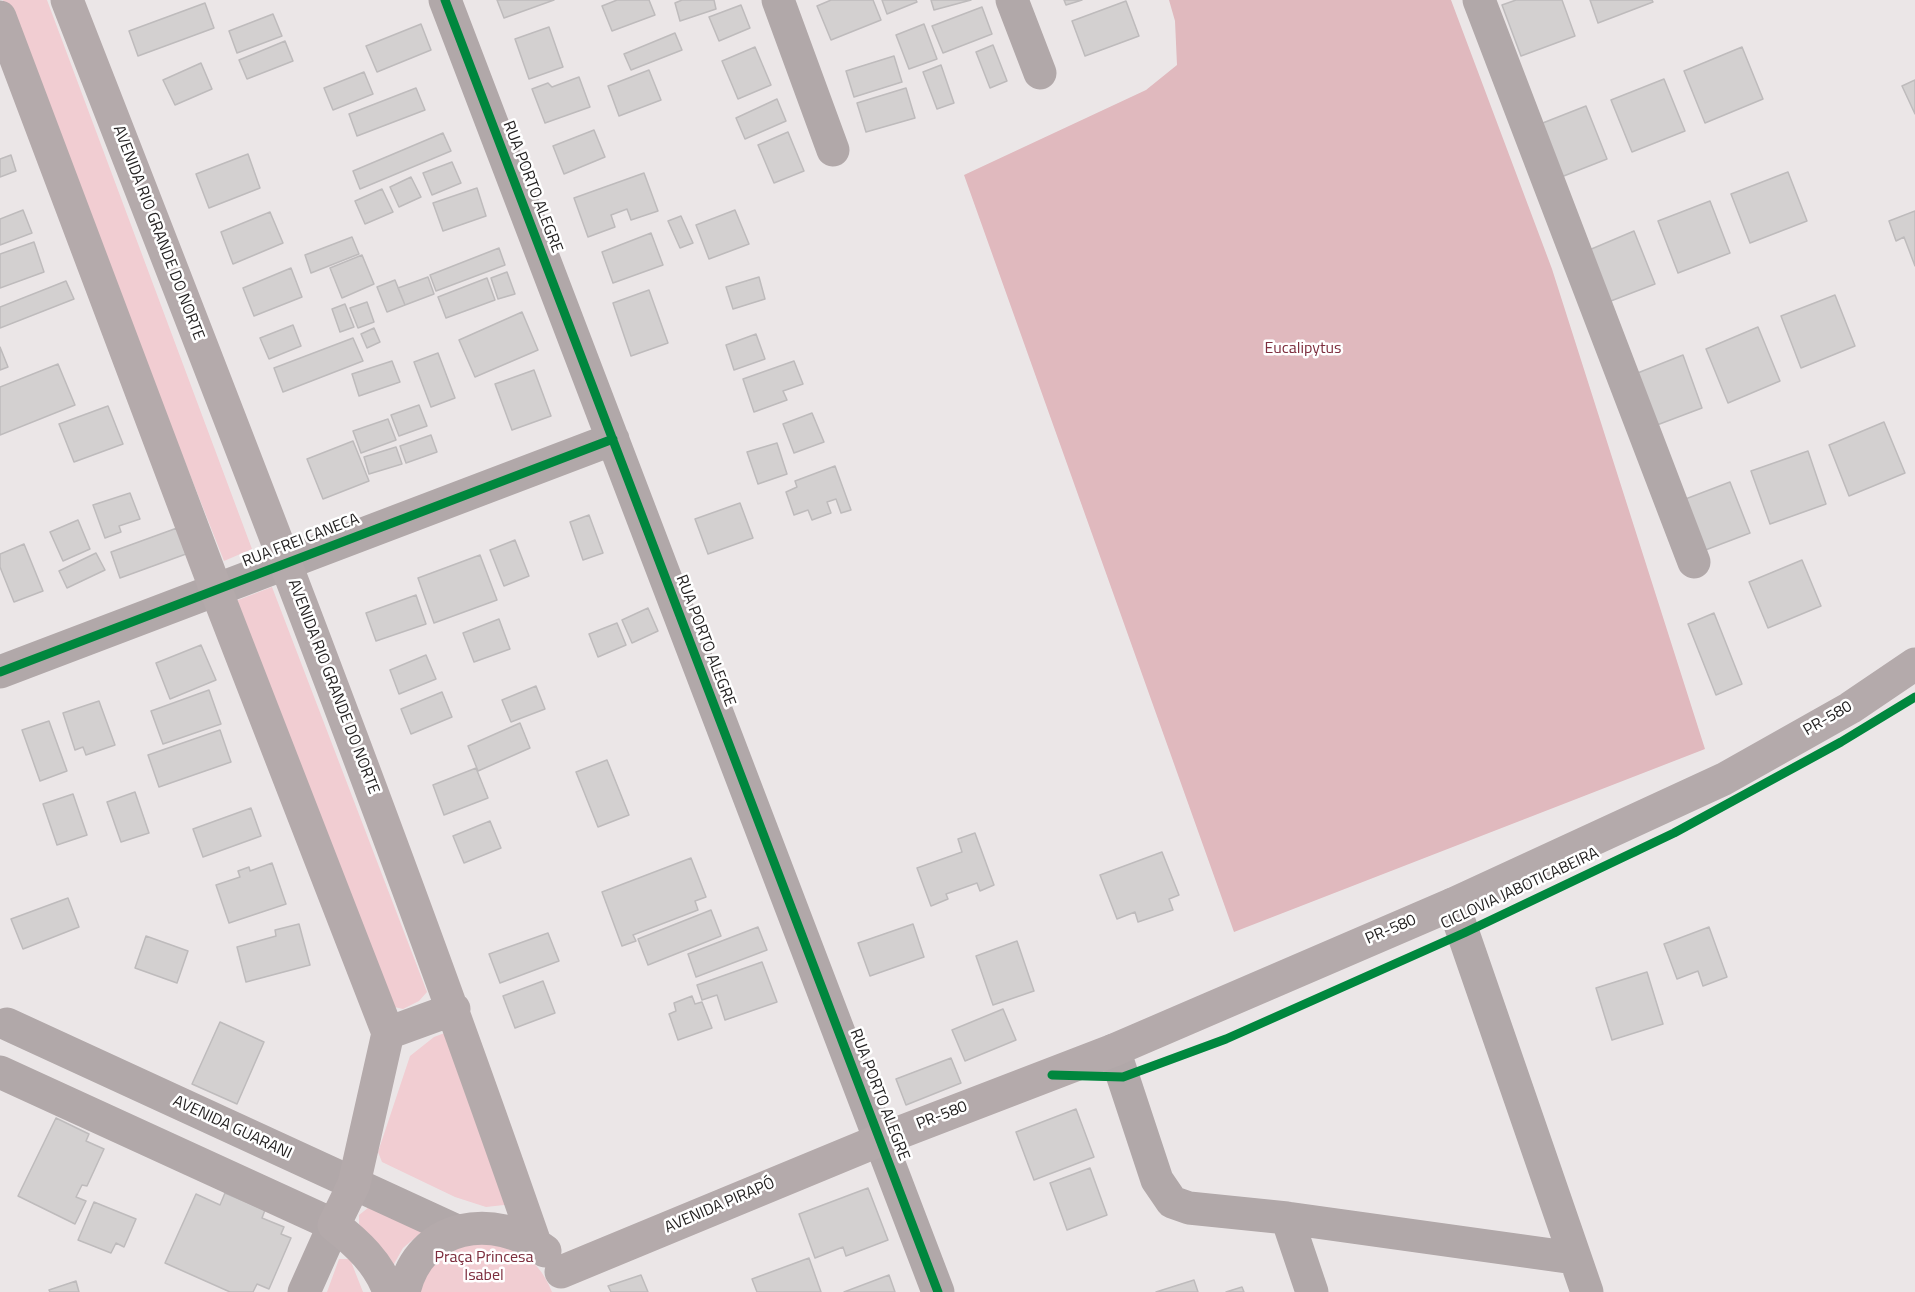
<!DOCTYPE html>
<html>
<head>
<meta charset="utf-8">
<style>
	body { margin:0 }
	canvas { display:block; background:#ebe6e7 }
</style>
</head>
<body>
<canvas width="1915" height="1292"></canvas>
<script>
const context = document.querySelector('canvas').getContext('2d');
context.lineJoin = 'round';
function fill(path, color) { context.fillStyle = color; context.fill(path, 'evenodd'); }
function stroke(path, color, width, dash) { context.strokeStyle = color; context.lineWidth = width; context.lineCap = dash ? 'butt' : 'round'; context.setLineDash(dash || []); context.stroke(path); }
function drawText(font, color, halo, rows, align = 'center') {
  context.font = font + ' "Titillium Web",sans-serif'; context.lineWidth = 5; context.setLineDash([]); context.textBaseline = 'middle'; context.strokeStyle = halo; context.fillStyle = color; for (const [text, x, y, turn = 0] of rows) {
    context.save(); context.translate(x, y); context.rotate((+turn || 0) * Math.PI / 180); context.textAlign = isNaN(turn) ? turn : align; if (halo) context.strokeText(text, 0, 0); context.fillText(text, 0, 0); context.restore();
  }
}
fill(new Path2D(`
	M 3,0 L 47,0 L 252,549 L 224,561 Z
	M 272,587 L 427,992 L 419,1001 L 403,1009 L 390,1006 L 233,602 Z
	M 450,1031 L 513,1204 L 486,1207 L 455,1197 L 382,1162 L 378,1152 L 410,1056 L 434,1037 Z
	M 373,1204 L 423,1231 L 403,1248 L 390,1271 L 359,1224 L 359,1215 Z
	M 467,1243 C 507,1244 536,1251 552,1292 L 415,1292 L 438,1257 Z
	M 339,1259 L 350,1259 L 363,1292 L 327,1292 Z`), '#f1cdd2');
fill(new Path2D(`
	M 1169,0 L 1451,0 L 1552,269 L 1705,749 L 1234,932 L 964,175 L 1146,90 L 1177,65 L 1175,21 Z`), '#e0b9be');
const building = new Path2D(`
	M 497,0 L 554,0 L 504,18 Z
	M 617,0 L 649,0 L 655,15 L 612,31 L 602,6 Z
	M 682,0 L 714,0 L 716,9 L 680,21 L 675,3 Z
	M 831,0 L 873,0 L 881,20 L 831,40 L 817,6 Z
	M 882,0 L 916,0 L 917,2 L 887,14 Z
	M 931,0 L 971,0 L 934,10 Z
	M 1064,0 L 1082,0 L 1066,5 Z
	M 1516,0 L 1562,0 L 1575,36 L 1521,56 L 1502,5 Z
	M 1590,0 L 1652,0 L 1653,2 L 1598,23 Z
	M 1126,1 L 1139,36 L 1085,56 L 1072,21 Z
	M 205,3 L 214,28 L 138,56 L 129,31 Z
	M 741,5 L 750,28 L 719,41 L 709,17 Z
	M 982,7 L 992,34 L 943,53 L 932,26 Z
	M 273,14 L 282,36 L 237,53 L 229,31 Z
	M 421,24 L 431,50 L 377,72 L 366,46 Z
	M 924,24 L 937,59 L 909,69 L 896,35 Z
	M 549,27 L 563,67 L 529,79 L 515,39 Z
	M 675,33 L 682,50 L 631,70 L 624,54 Z
	M 285,41 L 293,61 L 247,79 L 239,60 Z
	M 993,45 L 1007,81 L 990,88 L 976,52 Z
	M 755,47 L 771,85 L 738,99 L 722,61 Z
	M 1742,47 L 1763,99 L 1705,123 L 1684,71 Z
	M 894,56 L 902,82 L 854,97 L 846,71 Z
	M 201,63 L 212,89 L 175,105 L 163,80 Z
	M 941,65 L 954,103 L 937,109 L 923,72 Z
	M 649,70 L 661,100 L 619,116 L 608,86 Z
	M 364,72 L 373,94 L 333,110 L 324,88 Z
	M 579,77 L 590,107 L 545,123 L 532,89 L 548,83 L 552,87 Z
	M 1664,79 L 1685,131 L 1632,152 L 1611,100 Z
	M 1915,80 L 1915,114 L 1902,86 Z
	M 416,88 L 425,110 L 357,136 L 349,114 Z
	M 906,88 L 915,118 L 866,132 L 857,103 Z
	M 777,99 L 786,121 L 745,139 L 736,118 Z
	M 1586,106 L 1607,159 L 1551,181 L 1530,128 Z
	M 594,130 L 605,157 L 564,174 L 553,146 Z
	M 788,132 L 804,171 L 774,183 L 758,145 Z
	M 443,133 L 451,151 L 360,189 L 353,171 Z
	M 248,154 L 260,188 L 209,208 L 196,174 Z
	M 11,155 L 16,171 L 0,177 L 0,159 Z
	M 452,162 L 461,183 L 432,195 L 423,173 Z
	M 1788,172 L 1807,221 L 1750,243 L 1731,194 Z
	M 644,173 L 658,211 L 631,220 L 627,209 L 611,215 L 615,227 L 588,237 L 574,198 Z
	M 411,177 L 421,197 L 399,207 L 390,187 Z
	M 477,188 L 486,216 L 443,231 L 433,203 Z
	M 382,189 L 393,212 L 365,224 L 355,201 Z
	M 1710,201 L 1730,253 L 1678,273 L 1658,221 Z
	M 23,210 L 32,233 L 0,245 L 0,219 Z
	M 735,210 L 749,244 L 709,259 L 696,225 Z
	M 1915,211 L 1915,266 L 1904,237 L 1896,241 L 1889,221 Z
	M 270,212 L 283,243 L 233,264 L 221,232 Z
	M 681,216 L 693,243 L 680,248 L 668,221 Z
	M 1634,231 L 1655,284 L 1603,304 L 1582,253 Z
	M 651,233 L 663,265 L 613,283 L 602,252 Z
	M 352,237 L 359,254 L 311,273 L 305,255 Z
	M 34,242 L 44,272 L 0,288 L 0,254 Z
	M 499,248 L 505,265 L 436,291 L 430,275 Z
	M 362,255 L 374,284 L 342,298 L 330,268 Z
	M 291,268 L 302,297 L 254,316 L 243,288 Z
	M 507,272 L 515,294 L 498,299 L 491,278 Z
	M 428,277 L 434,294 L 405,305 L 398,288 Z
	M 759,277 L 765,299 L 733,309 L 726,287 Z
	M 487,278 L 495,300 L 446,318 L 438,297 Z
	M 395,280 L 405,305 L 387,312 L 377,287 Z
	M 66,281 L 74,299 L 0,328 L 0,307 Z
	M 649,290 L 668,343 L 631,356 L 613,303 Z
	M 1835,295 L 1855,346 L 1801,368 L 1781,316 Z
	M 367,302 L 374,322 L 358,328 L 350,308 Z
	M 345,304 L 354,327 L 340,332 L 332,309 Z
	M 522,312 L 538,350 L 475,377 L 459,340 Z
	M 293,325 L 301,346 L 269,359 L 260,338 Z
	M 1758,327 L 1780,381 L 1728,403 L 1706,349 Z
	M 374,328 L 380,342 L 367,348 L 361,334 Z
	M 756,334 L 765,359 L 734,370 L 726,345 Z
	M 353,338 L 363,361 L 283,392 L 274,368 Z
	M 0,347 L 8,367 L 0,370 Z
	M 438,353 L 455,398 L 431,407 L 414,362 Z
	M 1683,355 L 1702,408 L 1649,428 L 1630,376 Z
	M 392,361 L 400,382 L 359,396 L 352,374 Z
	M 794,361 L 803,384 L 783,391 L 787,400 L 754,412 L 743,379 Z
	M 58,364 L 75,405 L 0,435 L 0,387 Z
	M 534,370 L 551,416 L 512,430 L 495,384 Z
	M 419,405 L 427,426 L 399,436 L 391,415 Z
	M 108,406 L 123,444 L 74,462 L 59,424 Z
	M 812,413 L 824,442 L 794,453 L 783,424 Z
	M 388,419 L 396,440 L 361,453 L 353,431 Z
	M 1884,422 L 1905,473 L 1849,496 L 1829,445 Z
	M 431,435 L 437,452 L 406,463 L 400,446 Z
	M 353,441 L 369,481 L 323,499 L 307,459 Z
	M 777,443 L 787,474 L 758,484 L 747,452 Z
	M 396,447 L 402,464 L 369,474 L 364,457 Z
	M 1808,451 L 1826,504 L 1770,524 L 1751,471 Z
	M 835,466 L 851,510 L 841,513 L 836,499 L 827,502 L 831,513 L 812,520 L 808,510 L 794,515 L 786,492 L 797,487 L 795,481 Z
	M 1730,482 L 1750,533 L 1695,554 L 1675,503 Z
	M 130,493 L 140,519 L 119,526 L 121,532 L 105,538 L 93,505 Z
	M 740,503 L 753,538 L 708,554 L 695,519 Z
	M 589,515 L 603,553 L 583,560 L 570,522 Z
	M 78,520 L 90,549 L 63,561 L 50,532 Z
	M 177,528 L 186,554 L 120,578 L 111,552 Z
	M 515,540 L 529,576 L 504,586 L 490,550 Z
	M 24,544 L 43,591 L 14,602 L 0,567 L 0,554 Z
	M 96,553 L 105,570 L 67,588 L 59,571 Z
	M 480,555 L 497,600 L 434,623 L 418,578 Z
	M 1802,560 L 1821,606 L 1768,628 L 1749,582 Z
	M 416,595 L 426,624 L 376,641 L 366,613 Z
	M 648,608 L 658,631 L 632,643 L 622,620 Z
	M 1714,613 L 1742,684 L 1716,695 L 1688,624 Z
	M 499,619 L 510,649 L 474,662 L 463,633 Z
	M 617,623 L 626,645 L 598,657 L 589,634 Z
	M 201,645 L 216,680 L 170,699 L 156,663 Z
	M 426,655 L 436,679 L 399,694 L 390,670 Z
	M 536,686 L 545,709 L 511,722 L 502,700 Z
	M 209,690 L 221,724 L 163,744 L 151,711 Z
	M 442,692 L 452,717 L 411,734 L 401,709 Z
	M 99,701 L 115,745 L 86,755 L 83,747 L 75,750 L 63,713 Z
	M 49,721 L 67,771 L 40,781 L 22,730 Z
	M 520,723 L 530,748 L 478,771 L 468,746 Z
	M 220,730 L 231,762 L 159,787 L 148,755 Z
	M 607,760 L 629,815 L 598,827 L 576,772 Z
	M 476,768 L 488,798 L 444,815 L 433,785 Z
	M 135,792 L 149,833 L 121,842 L 107,802 Z
	M 73,794 L 87,835 L 57,845 L 43,804 Z
	M 251,808 L 261,836 L 203,857 L 193,829 Z
	M 490,821 L 501,848 L 464,863 L 453,836 Z
	M 975,833 L 994,885 L 980,891 L 977,883 L 946,894 L 948,899 L 931,906 L 917,868 L 962,852 L 958,839 Z
	M 1162,852 L 1179,895 L 1169,899 L 1173,910 L 1138,922 L 1135,912 L 1117,919 L 1100,875 Z
	M 691,858 L 706,897 L 695,901 L 698,910 L 633,935 L 636,941 L 622,946 L 602,892 Z
	M 272,863 L 286,904 L 229,923 L 216,885 L 240,877 L 238,871 L 249,867 L 250,871 Z
	M 68,898 L 79,927 L 23,949 L 11,919 Z
	M 711,910 L 721,936 L 648,965 L 638,939 Z
	M 299,924 L 310,965 L 246,982 L 237,947 L 276,936 L 275,930 Z
	M 913,924 L 924,957 L 870,976 L 858,943 Z
	M 758,927 L 767,950 L 696,977 L 688,954 Z
	M 1709,927 L 1727,977 L 1703,986 L 1698,971 L 1677,979 L 1664,944 Z
	M 548,933 L 559,961 L 500,983 L 489,954 Z
	M 146,936 L 188,951 L 177,983 L 135,968 Z
	M 1017,941 L 1034,991 L 993,1005 L 976,956 Z
	M 762,962 L 777,1002 L 725,1020 L 717,995 L 702,1000 L 697,985 Z
	M 1647,972 L 1663,1024 L 1612,1040 L 1596,988 Z
	M 543,981 L 555,1013 L 515,1028 L 503,996 Z
	M 692,996 L 695,1004 L 702,1002 L 712,1028 L 678,1040 L 669,1014 L 676,1011 L 674,1003 Z
	M 1003,1009 L 1016,1040 L 965,1061 L 952,1030 Z
	M 220,1022 L 264,1042 L 237,1104 L 192,1084 Z
	M 951,1058 L 961,1083 L 906,1105 L 896,1079 Z
	M 1076,1109 L 1094,1157 L 1034,1180 L 1016,1132 Z
	M 56,1118 L 89,1134 L 86,1141 L 104,1149 L 87,1186 L 82,1185 L 76,1197 L 86,1201 L 75,1224 L 18,1196 Z
	M 1090,1168 L 1107,1215 L 1067,1230 L 1050,1183 Z
	M 868,1188 L 888,1240 L 846,1256 L 843,1247 L 815,1258 L 799,1214 Z
	M 225,1193 L 265,1210 L 262,1218 L 284,1227 L 281,1234 L 291,1238 L 269,1289 L 257,1284 L 253,1292 L 230,1292 L 165,1263 L 196,1194 L 220,1205 Z
	M 94,1202 L 136,1219 L 124,1247 L 116,1243 L 111,1253 L 78,1240 Z
	M 809,1258 L 821,1292 L 757,1292 L 752,1279 Z
	M 641,1275 L 648,1292 L 611,1292 L 608,1286 Z
	M 889,1275 L 895,1292 L 844,1292 Z
	M 1194,1280 L 1198,1292 L 1156,1292 Z
	M 76,1281 L 79,1292 L 50,1292 L 49,1290 Z
	M 1242,1287 L 1244,1292 L 1226,1292 Z`);
fill(building, '#d3d0d0');
stroke(building, '#bebbbc', 1.5);
stroke(new Path2D(`
	M 445,0 L 938,1292
	M 778,0 L 833,150
	M 1012,0 L 1040,73
	M 1479,0 L 1694,562
	M 0,672 L 613,439
	M 1453,904 L 1587,1292
	M 7,1024 L 457,1231
	M 1114,1050 L 1157,1180 L 1172,1202 L 1189,1208 L 1287,1218 L 1574,1258
	M 0,1072 L 334,1225 L 304,1292
	M 1287,1218 L 1312,1292`), '#b1a8a9', 33);
stroke(new Path2D(`
	M 67,0 C 228,413 390,825 535,1243
	M 0,17 L 216,590 L 388,1033
	M 388,1033 L 354,1184 L 334,1225 C 357,1243 379,1263 389,1292
	M 388,1033 L 454,1009
	M 561,1272 L 880,1140 L 1114,1050 L 1453,904 L 1724,779 L 1850,708 L 1915,664
	M 404,1292 C 419,1223 495,1211 545,1251`), '#b4aaab', 33);
stroke(new Path2D(`
	M 445,0 L 938,1292
	M 0,672 L 613,439
	M 1052,1075 L 1123,1077 L 1226,1039 L 1464,933 L 1674,833 L 1841,742 L 1915,697`), '#00873e', 9);
drawText('16px', '#242222', '#fff', [
	["RUA PORTO ALEGRE",532,187,69],
	["AVENIDA RIO GRANDE DO NORTE",158,233,69],
	["RUA FREI CANECA",301,541,-21],
	["RUA PORTO ALEGRE",705,641,69],
	["AVENIDA RIO GRANDE DO NORTE",333,687,69],
	["PR-580",1828,719,-30],
	["CICLOVIA JABOTICABEIRA",1520,889,-25],
	["PR-580",1391,930,-23],
	["RUA PORTO ALEGRE",879,1095,69],
	["PR-580",942,1116,-21],
	["AVENIDA GUARANI",232,1128,25],
	["AVENIDA PIRAPÓ",720,1206,-23]
]);
drawText('16px', '#7c2d3d', '#fff', [
	["Eucalipytus",1303,349],
	["Praça Princesa",484,1258],
	["Isabel",484,1276]
]);
</script>
</body>
</html>
